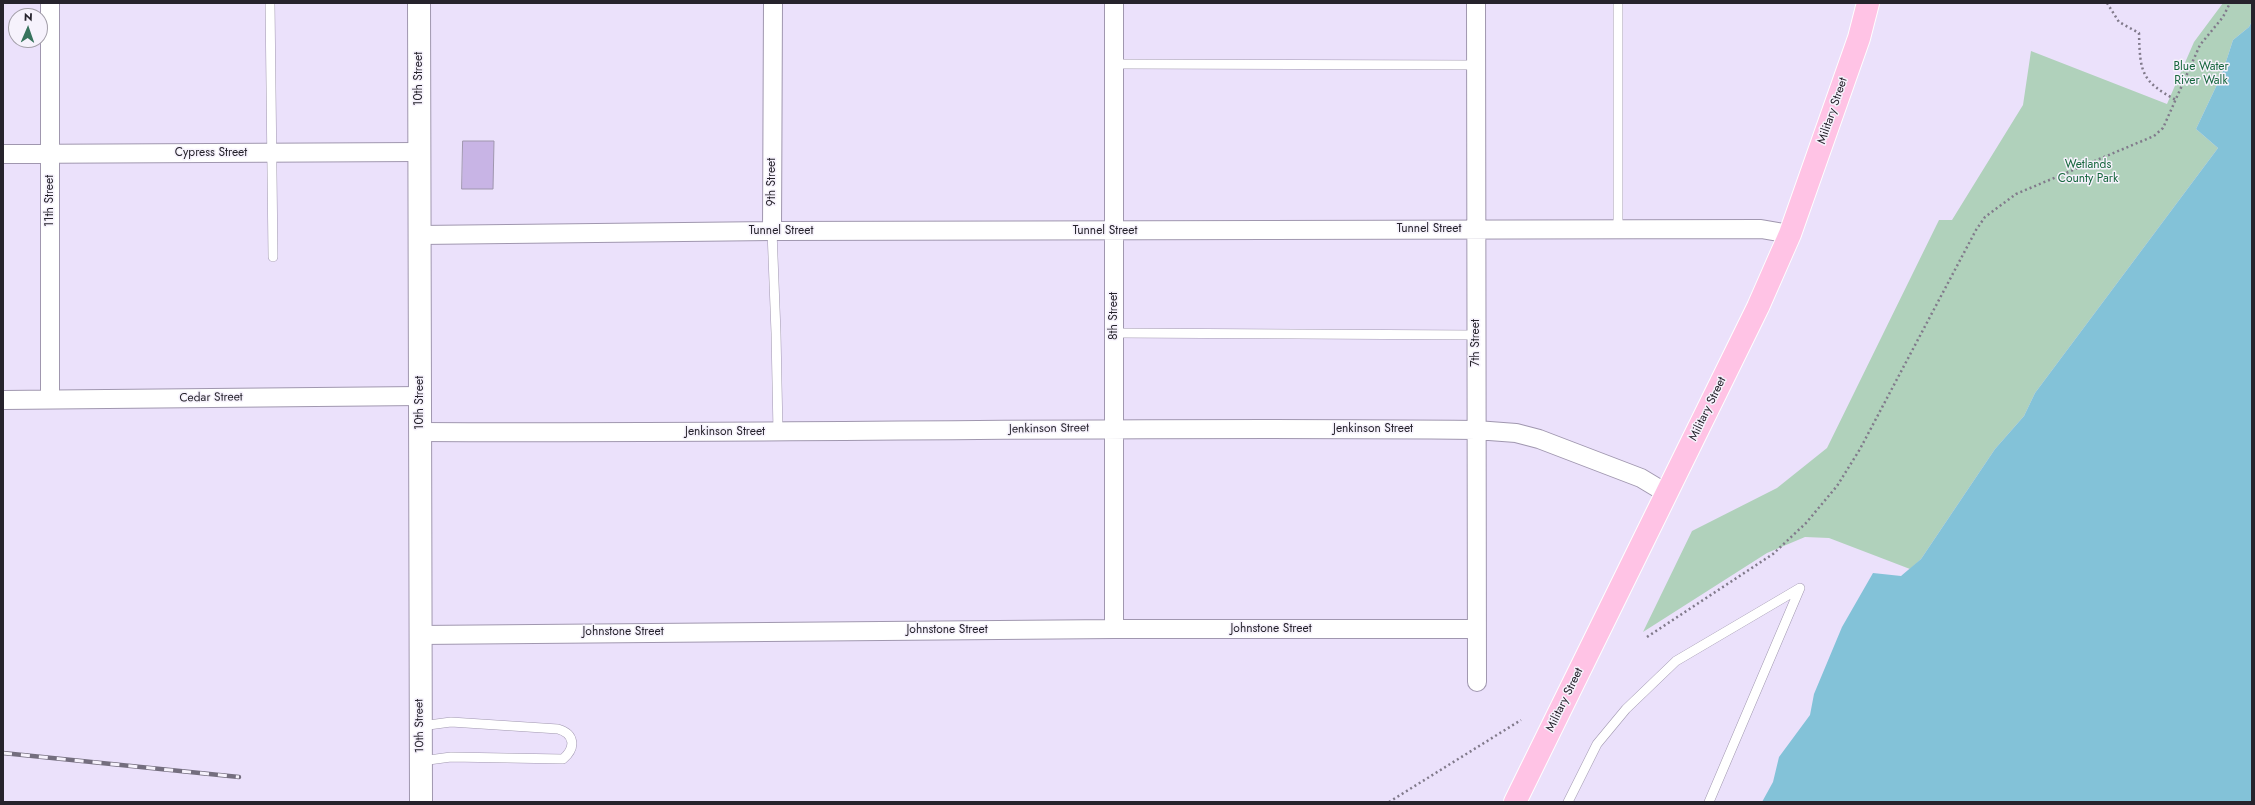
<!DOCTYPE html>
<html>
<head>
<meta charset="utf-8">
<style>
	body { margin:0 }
	#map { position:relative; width:2255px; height:805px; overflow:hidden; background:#ebe1fb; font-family:Jost,sans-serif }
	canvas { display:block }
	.frame { position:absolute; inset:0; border:4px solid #26232c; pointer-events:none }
	.north { position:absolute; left:8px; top:8px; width:40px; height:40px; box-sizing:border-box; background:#f6f2fc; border:1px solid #a39fa9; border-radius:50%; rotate:2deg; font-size:11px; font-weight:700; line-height:16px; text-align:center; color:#26232c }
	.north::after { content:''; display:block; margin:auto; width:14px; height:18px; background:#37735d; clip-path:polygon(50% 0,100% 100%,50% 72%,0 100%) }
</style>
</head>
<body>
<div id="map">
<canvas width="2255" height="805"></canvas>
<div class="frame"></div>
<div class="north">N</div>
</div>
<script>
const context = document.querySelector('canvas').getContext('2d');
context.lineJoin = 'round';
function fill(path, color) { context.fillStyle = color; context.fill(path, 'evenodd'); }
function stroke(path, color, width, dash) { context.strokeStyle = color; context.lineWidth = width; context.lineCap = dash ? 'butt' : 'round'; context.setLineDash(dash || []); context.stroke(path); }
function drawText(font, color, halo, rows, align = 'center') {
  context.font = font + ' Jost,sans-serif'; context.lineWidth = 3; context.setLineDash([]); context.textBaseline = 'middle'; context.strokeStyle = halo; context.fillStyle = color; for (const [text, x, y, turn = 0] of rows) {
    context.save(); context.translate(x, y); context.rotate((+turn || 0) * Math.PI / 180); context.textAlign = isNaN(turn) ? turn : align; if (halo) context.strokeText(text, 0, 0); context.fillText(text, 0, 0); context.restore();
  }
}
fill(new Path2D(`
	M 2223,3 L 2252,3 L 2252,21 L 2249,27 L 2233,40 L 2222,74 L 2196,129 L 2218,148 L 2035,393 L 2024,416 L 1995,449 L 1921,559 L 1910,569 L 1829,538 L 1805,537 L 1767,553 L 1643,632 L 1692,531 L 1777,488 L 1827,448 L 1939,220 L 1952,220 L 2023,105 L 2031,51 L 2167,104 L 2194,42 Z`), '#b0d1bb');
fill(new Path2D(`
	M 2252,21 L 2252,802 L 1762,802 L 1773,782 L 1779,757 L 1810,715 L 1814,694 L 1842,627 L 1873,573 L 1901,576 L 1921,559 L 1995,449 L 2024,416 L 2035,393 L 2218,148 L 2196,129 L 2222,74 L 2233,40 L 2249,27 Z`), '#83c2d8');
const building = new Path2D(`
	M 463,141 L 494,141 L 493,189 L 462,189 Z`);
fill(building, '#c8b4e5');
stroke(building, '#9f96ae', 1);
const lane = new Path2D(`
	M 270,3 L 273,257
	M 1618,3 L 1618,229
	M 1115,64 L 1476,65
	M 772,231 L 776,333 L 778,432
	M 1114,333 L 1476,335
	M 421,726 L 451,722 L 558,729 C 575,734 576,748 563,759 L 451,757 L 421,761
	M 1568,802 L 1597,744 L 1626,709 L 1676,661 L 1800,588 L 1709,802`);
const street = new Path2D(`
	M 50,3 L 50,399
	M 1476,3 L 1477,682
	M 3,154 L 419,152
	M 772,231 L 773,3
	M 420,235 L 772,231 L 1761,229 L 1790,234
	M 3,400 L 420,396
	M 420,432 C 772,434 1124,426 1476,430 L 1516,433 L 1539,439 L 1641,478 L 1666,493
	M 1114,629 L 1114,3
	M 419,635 L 1114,629 L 1476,629`);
const secondary = new Path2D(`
	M 419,3 L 421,802`);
const primary = new Path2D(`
	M 1515,802 L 1758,307 L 1790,234 L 1859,38 L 1868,3`);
stroke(lane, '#a097af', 10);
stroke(street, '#a097af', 20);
stroke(secondary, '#a097af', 24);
stroke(primary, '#fff', 24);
stroke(new Path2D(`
	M 2107,3 L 2119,22 L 2139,33 C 2140,72 2141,81 2176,100
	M 1647,637 L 1773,554 L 1806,523 L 1837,486 L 1860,449 L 1976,230 L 1985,217 L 2016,194 L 2154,136 L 2163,128 L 2200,45 L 2223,17 L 2230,3
	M 1389,802 L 1521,720`), '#817a8b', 2.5, [2, 3]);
stroke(lane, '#fff', 9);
stroke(street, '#fff', 18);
stroke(secondary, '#fff', 22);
stroke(primary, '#ffc3e5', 22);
const rail = new Path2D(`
	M 3,753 L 239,777`);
stroke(rail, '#746e7e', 4.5);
stroke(rail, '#f6f2fc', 3, [9]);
drawText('12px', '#17673e', '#f6f2fc', [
	["Blue Water",2201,67],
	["River Walk",2201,81],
	["Wetlands",2088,165],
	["County Park",2088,179]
]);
drawText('12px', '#26232c', '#f6f2fc', [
	["10th Street",419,79,-90],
	["Military Street",1833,111,-71],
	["Cypress Street",211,153],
	["9th Street",772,182,-90],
	["11th Street",50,201,-90],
	["Tunnel Street",1429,229],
	["Tunnel Street",781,231],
	["Tunnel Street",1105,231],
	["8th Street",1114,316,-90],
	["7th Street",1476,343,-90],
	["Cedar Street",211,398,-1],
	["10th Street",420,403,-90],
	["Military Street",1708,409,-64],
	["Jenkinson Street",1049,429,-1],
	["Jenkinson Street",1373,429],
	["Jenkinson Street",725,432],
	["Johnstone Street",1271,629],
	["Johnstone Street",947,630],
	["Johnstone Street",623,632],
	["Military Street",1565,700,-64],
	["10th Street",420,726,-91]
]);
</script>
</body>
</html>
